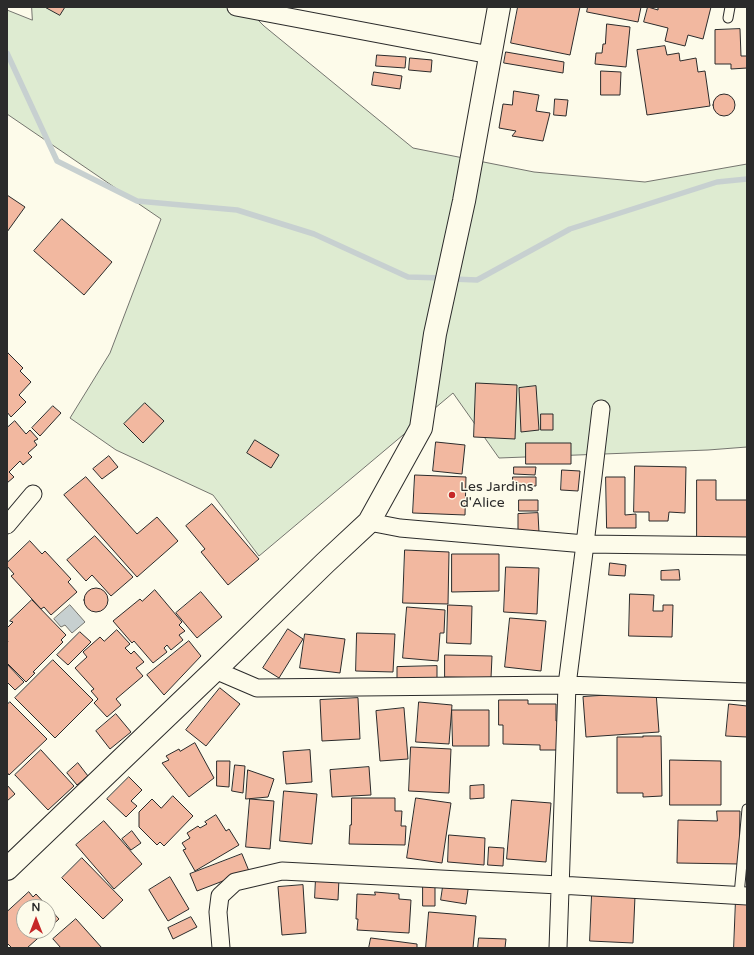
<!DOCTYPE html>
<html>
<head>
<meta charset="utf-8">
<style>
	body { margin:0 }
	#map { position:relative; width:754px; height:955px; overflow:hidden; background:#fdfbea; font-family:"Varela Round",sans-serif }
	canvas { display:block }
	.frame { position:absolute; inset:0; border:8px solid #2b2b2b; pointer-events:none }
	.north { position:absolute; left:16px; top:899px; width:40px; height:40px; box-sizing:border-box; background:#fdfbea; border:1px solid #a9a89e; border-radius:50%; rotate:0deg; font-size:11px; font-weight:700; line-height:16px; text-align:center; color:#2b2b2b }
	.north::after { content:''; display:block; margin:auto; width:14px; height:18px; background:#c62828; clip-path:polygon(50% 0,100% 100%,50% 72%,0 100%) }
</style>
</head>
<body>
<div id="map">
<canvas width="754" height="955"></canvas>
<div class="frame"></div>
<div class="north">N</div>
</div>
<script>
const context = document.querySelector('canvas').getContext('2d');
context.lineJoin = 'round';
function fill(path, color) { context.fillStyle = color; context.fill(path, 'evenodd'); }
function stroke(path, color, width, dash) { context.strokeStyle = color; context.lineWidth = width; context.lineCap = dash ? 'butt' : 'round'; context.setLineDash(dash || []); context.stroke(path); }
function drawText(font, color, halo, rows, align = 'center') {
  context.font = font + ' "Varela Round",sans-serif'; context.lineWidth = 3; context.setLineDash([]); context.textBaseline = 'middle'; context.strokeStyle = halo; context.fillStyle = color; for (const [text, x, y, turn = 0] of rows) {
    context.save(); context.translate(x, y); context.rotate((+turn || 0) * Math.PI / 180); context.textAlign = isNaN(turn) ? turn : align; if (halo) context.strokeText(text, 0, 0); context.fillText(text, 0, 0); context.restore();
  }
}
const green = new Path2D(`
	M 32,7 L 245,7 L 264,26 L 413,148 L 534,172 L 645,182 L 747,164 L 747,447 L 708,450 L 499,458 L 453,393 L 259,556 L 213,495 L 116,450 L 70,418 L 110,353 L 161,219 L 7,114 L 7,10 L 32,20 Z`);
fill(green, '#deebd1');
stroke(green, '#74746e', 1);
const water = new Path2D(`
	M 70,605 L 85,622 L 72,633 L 65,625 L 61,627 L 54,619 Z`);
fill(water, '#c7d0d0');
stroke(water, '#74746e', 1);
stroke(new Path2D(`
	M 7,53 L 57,161 L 137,201 L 237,210 L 314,234 L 408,277 L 443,278
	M 452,279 L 477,280 L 570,229 L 717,182 L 747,179`), '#c7d0d0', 5.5);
const building = new Path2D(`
	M 45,7 L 65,7 L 60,15 Z
	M 518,7 L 580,7 L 570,55 L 511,43 Z
	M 588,7 L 641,7 L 638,22 L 587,12 Z
	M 648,7 L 658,10 L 658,7 L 711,7 L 703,39 L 688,35 L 685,46 L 665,41 L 668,28 L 644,22 Z
	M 607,24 L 630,27 L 626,67 L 595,64 L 596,53 L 602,53 L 603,44 L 605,44 Z
	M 740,29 L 741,56 L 747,56 L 747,68 L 731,69 L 731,64 L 715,64 L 715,30 Z
	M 665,46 L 667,55 L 679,53 L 680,61 L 696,58 L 698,72 L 705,71 L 710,106 L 647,115 L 637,50 Z
	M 506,52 L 564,62 L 563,73 L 504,63 Z
	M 377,55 L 406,57 L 405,68 L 376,66 Z
	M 410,58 L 432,60 L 431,72 L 409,70 Z
	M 601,71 L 621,72 L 620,95 L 601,95 Z
	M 374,72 L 402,76 L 400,89 L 372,85 Z
	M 514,91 L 539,95 L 536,111 L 550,113 L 543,141 L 512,136 L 516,131 L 499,128 L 503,104 L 512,105 Z
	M713 105a11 11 0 1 1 22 0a11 11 0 1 1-22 0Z
	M 555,99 L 568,100 L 566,116 L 554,115 Z
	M 7,195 L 25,207 L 7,232 Z
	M 62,219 L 112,262 L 84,295 L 34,251 Z
	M 8,353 L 23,368 L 20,371 L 31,382 L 19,395 L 26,402 L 11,417 L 7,412 L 7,354 Z
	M 476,383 L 517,385 L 515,439 L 474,437 Z
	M 536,386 L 539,430 L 521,432 L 519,388 Z
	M 145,403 L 164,421 L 143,443 L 124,424 Z
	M 53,406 L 61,413 L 40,436 L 32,428 Z
	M 541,414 L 553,414 L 553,430 L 541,430 Z
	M 15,421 L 26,434 L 30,430 L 38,439 L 34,441 L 37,445 L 28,453 L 32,457 L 23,465 L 20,461 L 9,472 L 14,477 L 7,483 L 7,428 Z
	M 255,440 L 279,455 L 271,468 L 247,453 Z
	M 436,442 L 465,445 L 462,474 L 433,471 Z
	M 526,443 L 571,443 L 571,464 L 526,464 Z
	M 109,456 L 118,467 L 102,479 L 93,469 Z
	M 635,466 L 686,467 L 685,513 L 669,512 L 668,521 L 649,521 L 649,512 L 634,512 Z
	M 514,467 L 536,467 L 535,475 L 514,474 Z
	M 562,470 L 580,471 L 578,491 L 561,490 Z
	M 415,475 L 466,477 L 465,515 L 413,513 Z
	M 86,477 L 137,534 L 157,517 L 178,541 L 137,577 L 64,495 Z
	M 513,477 L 536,477 L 536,486 L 513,485 Z
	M 606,477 L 625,477 L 625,515 L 636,514 L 636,528 L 607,528 Z
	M 697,480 L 716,480 L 716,500 L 747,500 L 747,538 L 697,538 Z
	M 519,500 L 538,500 L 538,511 L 519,511 Z
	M 212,504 L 259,559 L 228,585 L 201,552 L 205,549 L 186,526 Z
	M 538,513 L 539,533 L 518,533 L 518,514 Z
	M 95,536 L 133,577 L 111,596 L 92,575 L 86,581 L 67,560 Z
	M 30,541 L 42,554 L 45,551 L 71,579 L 68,582 L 77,592 L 51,615 L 44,607 L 41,609 L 11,576 L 14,574 L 7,566 L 7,563 Z
	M 405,550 L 449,552 L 448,604 L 403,603 Z
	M 452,554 L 499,554 L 499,591 L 452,592 Z
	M 610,563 L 626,565 L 625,576 L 609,575 Z
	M 506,567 L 539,568 L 537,614 L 504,612 Z
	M 679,570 L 680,580 L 661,580 L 661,571 Z
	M84 600a12 12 0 1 1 24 0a12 12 0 1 1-24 0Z
	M 155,590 L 182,622 L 179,625 L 185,631 L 179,635 L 183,640 L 171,650 L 167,645 L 164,648 L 167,652 L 153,663 L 134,641 L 132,643 L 113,621 L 140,599 L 142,601 Z
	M 201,592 L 222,617 L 197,638 L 176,613 Z
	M 630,594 L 654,595 L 653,611 L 663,611 L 663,605 L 673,605 L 672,637 L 629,636 Z
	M 32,600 L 66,635 L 61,640 L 63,642 L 33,672 L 35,673 L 26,682 L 7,663 L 7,643 L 8,641 L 7,640 L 7,628 L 13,622 L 10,621 Z
	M 448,605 L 472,606 L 471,644 L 447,643 Z
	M 407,607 L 445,610 L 444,633 L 440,633 L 438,661 L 403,658 Z
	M 510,618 L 546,621 L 541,671 L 505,667 Z
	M 288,629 L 303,639 L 279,678 L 263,668 Z
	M 117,630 L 130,644 L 125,648 L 131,654 L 134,651 L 144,662 L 136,668 L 143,676 L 116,699 L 121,705 L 107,717 L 94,703 L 98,699 L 91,691 L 94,689 L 75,668 L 87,657 L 83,652 L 100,637 L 104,641 Z
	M 80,632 L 91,642 L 68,665 L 57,655 Z
	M 357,633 L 395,634 L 393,672 L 356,671 Z
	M 305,634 L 345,639 L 340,673 L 300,668 Z
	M 189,641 L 201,656 L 164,695 L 147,675 Z
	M 445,655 L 492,656 L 491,678 L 445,677 Z
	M 53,660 L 93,700 L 55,738 L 15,698 Z
	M 7,664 L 24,682 L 15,690 L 7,682 Z
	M 437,666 L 437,681 L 397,682 L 397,667 Z
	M 220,688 L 240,704 L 206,746 L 186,730 Z
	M 656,692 L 659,732 L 586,737 L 583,697 Z
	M 358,698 L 360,739 L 322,741 L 320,700 Z
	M 499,700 L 528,700 L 528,704 L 556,704 L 556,721 L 558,721 L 558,750 L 540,750 L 540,745 L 503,744 L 503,725 L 499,725 Z
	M 10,702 L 47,739 L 9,775 L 7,772 L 7,705 Z
	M 419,702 L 452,705 L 449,744 L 416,742 Z
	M 729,704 L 747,706 L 747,737 L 726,736 Z
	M 404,708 L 408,759 L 380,761 L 376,711 Z
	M 452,710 L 489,710 L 489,746 L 453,746 Z
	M 116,714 L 131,732 L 110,749 L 96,731 Z
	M 643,736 L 661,736 L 662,796 L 643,797 L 643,793 L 617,793 L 617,737 L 643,737 Z
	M 195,743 L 214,778 L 189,797 L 162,763 L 169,760 L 166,756 L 179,749 L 180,751 Z
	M 411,747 L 451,749 L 449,793 L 409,791 Z
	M 41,750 L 74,786 L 48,810 L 15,775 Z
	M 310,750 L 312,782 L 286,784 L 283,752 Z
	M 670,760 L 721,761 L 721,805 L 670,805 Z
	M 217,761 L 230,761 L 229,787 L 217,786 Z
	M 78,763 L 88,776 L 77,785 L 67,773 Z
	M 235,765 L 245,766 L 243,793 L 232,791 Z
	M 369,767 L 371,795 L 332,797 L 330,770 Z
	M 248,770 L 274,779 L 268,797 L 246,799 Z
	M 129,777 L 142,790 L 131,801 L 137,806 L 126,817 L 107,799 Z
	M 7,785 L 15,794 L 7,801 Z
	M 484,785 L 484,798 L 470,799 L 470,786 Z
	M 284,791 L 317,794 L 312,844 L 280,841 Z
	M 173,796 L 193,816 L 164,846 L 160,842 L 157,845 L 139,827 L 139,812 L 152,799 L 161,808 Z
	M 352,798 L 395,798 L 395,811 L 402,811 L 401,826 L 406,826 L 405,845 L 349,844 L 350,825 L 351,825 Z
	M 416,798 L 451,803 L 442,863 L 407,858 Z
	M 250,799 L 274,801 L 270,849 L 246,847 Z
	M 512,800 L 551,803 L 546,862 L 507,859 Z
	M 717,811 L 740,811 L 739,864 L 677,863 L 678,820 L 717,821 Z
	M 216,815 L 226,831 L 229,829 L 239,845 L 195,871 L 183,850 L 186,849 L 182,843 L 190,838 L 187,833 L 198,826 L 200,828 L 207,824 L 205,822 Z
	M 104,821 L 142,864 L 114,889 L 76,845 Z
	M 132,831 L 141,843 L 131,850 L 122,839 Z
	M 449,835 L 485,838 L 484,865 L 448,862 Z
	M 489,847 L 504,848 L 503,866 L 488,865 Z
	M 242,854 L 249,871 L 197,891 L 190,874 Z
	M 82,858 L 123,900 L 103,919 L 62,878 Z
	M 170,877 L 189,909 L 168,921 L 149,890 Z
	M 316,877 L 339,878 L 338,900 L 315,898 Z
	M 444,880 L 469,883 L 466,904 L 441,900 Z
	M 423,883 L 435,883 L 435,906 L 423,906 Z
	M 303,885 L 306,933 L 282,935 L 278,887 Z
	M 29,892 L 33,897 L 36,894 L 48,907 L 24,907 L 24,931 L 46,931 L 27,948 L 12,948 L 7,943 L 7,912 Z
	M 375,892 L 399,894 L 399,899 L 411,900 L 409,933 L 357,930 L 358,919 L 356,919 L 357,894 L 375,895 Z
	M 592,894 L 635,896 L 633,943 L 590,941 Z
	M 736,898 L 747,898 L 747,948 L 734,948 Z
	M 48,907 L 59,919 L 48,929 Z
	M 429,912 L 476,916 L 473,948 L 426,948 Z
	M 191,917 L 197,927 L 173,939 L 168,928 Z
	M 76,919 L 102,948 L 61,948 L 53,939 Z
	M 371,938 L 417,944 L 417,948 L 369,948 Z
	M 479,938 L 506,939 L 505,948 L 478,948 Z`);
fill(building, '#f2b8a0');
stroke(building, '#2b2b2b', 1);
const lane = new Path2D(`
	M 728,18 L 730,7
	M 739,895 L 747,809`);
const street = new Path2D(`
	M 236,7 L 490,55
	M 369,522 L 400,528 L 585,544 L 747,546
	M 7,525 L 33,494
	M 215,670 L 257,688 L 567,685 L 747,692
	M 221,948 L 218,912 L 220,896 L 235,882 L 282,871 L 559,885 L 747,896
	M 558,948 L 567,685 L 585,544 L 601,409`);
const secondary = new Path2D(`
	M 7,869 L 215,670 L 325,563 L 369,522 L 421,428 L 435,334 L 464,201 L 499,7`);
stroke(lane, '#2b2b2b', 11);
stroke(street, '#2b2b2b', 19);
stroke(secondary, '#2b2b2b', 24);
stroke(lane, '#fdfbea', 9);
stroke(street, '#fdfbea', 17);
stroke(secondary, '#fdfbea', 22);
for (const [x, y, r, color] of [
	[452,495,4,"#c62828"]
]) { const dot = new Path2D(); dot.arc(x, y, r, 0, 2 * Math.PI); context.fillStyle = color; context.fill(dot); stroke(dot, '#fdfbea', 1.5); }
drawText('14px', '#2b2b2b', '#fdfbea', [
	["Les Jardins",460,487],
	["d'Alice",460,503]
], 'left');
</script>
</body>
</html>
